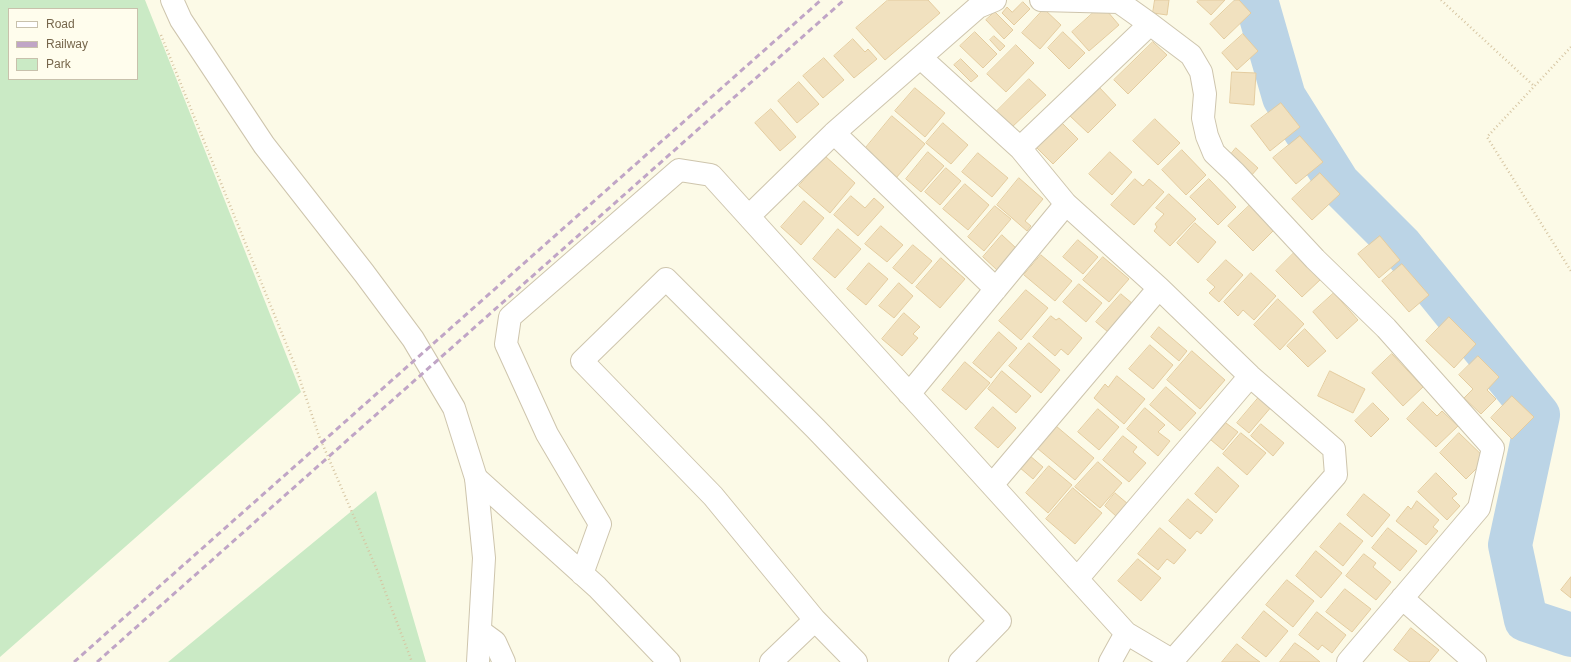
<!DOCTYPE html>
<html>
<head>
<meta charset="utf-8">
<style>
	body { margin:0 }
	#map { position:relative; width:1571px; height:662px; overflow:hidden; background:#fcfae7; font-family:Arial,sans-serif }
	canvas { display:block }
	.legend { position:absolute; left:8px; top:8px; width:130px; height:72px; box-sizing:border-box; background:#fffded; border:1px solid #c8c1ac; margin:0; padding:5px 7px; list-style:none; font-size:12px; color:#76664b }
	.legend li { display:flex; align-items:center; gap:8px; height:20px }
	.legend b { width:20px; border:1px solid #c8c1ac }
</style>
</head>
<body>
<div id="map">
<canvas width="1571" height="662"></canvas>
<ul class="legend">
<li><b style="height:5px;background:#fff"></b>Road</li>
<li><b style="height:5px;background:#c0a5c6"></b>Railway</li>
<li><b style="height:11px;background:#caeac5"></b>Park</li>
</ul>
</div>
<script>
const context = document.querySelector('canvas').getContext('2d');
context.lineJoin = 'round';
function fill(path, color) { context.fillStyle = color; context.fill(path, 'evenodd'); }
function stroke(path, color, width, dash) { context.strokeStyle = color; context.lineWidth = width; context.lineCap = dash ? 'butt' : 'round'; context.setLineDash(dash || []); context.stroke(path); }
fill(new Path2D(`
	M 0,0 L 145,0 L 301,392 L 0,657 ZM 9,9 L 137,9 L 137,79 L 9,79 Z
	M 376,491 L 426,662 L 168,662 Z`), '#caeac5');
stroke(new Path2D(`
	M 1256,0 L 1284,97 L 1338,183 L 1401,246 L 1538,415 L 1510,545 L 1526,620 L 1571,635`), '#bbd4e6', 44);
const building = new Path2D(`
	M 888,0 L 928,0 L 940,13 L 885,60 L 856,28 Z
	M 1155,0 L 1169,0 L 1167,15 L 1153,13 Z
	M 1199,0 L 1225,0 L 1211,15 L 1197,2 Z
	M 1235,0 L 1239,0 L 1251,13 L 1224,39 L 1210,24 Z
	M 1023,2 L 1030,9 L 1014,25 L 1002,13 L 1007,7 L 1012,12 Z
	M 1102,5 L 1119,25 L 1089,51 L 1072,32 Z
	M 1044,9 L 1061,25 L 1040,49 L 1022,33 Z
	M 995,12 L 1013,30 L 1004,39 L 986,20 Z
	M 975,32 L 997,54 L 983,68 L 960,46 Z
	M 1063,32 L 1085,53 L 1069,69 L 1048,48 Z
	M 1243,34 L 1258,51 L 1237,70 L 1222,53 Z
	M 994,36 L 1005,46 L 1000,51 L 990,40 Z
	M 853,39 L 865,52 L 868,49 L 877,59 L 854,78 L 834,56 Z
	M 1153,42 L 1167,55 L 1128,94 L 1114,80 Z
	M 1016,45 L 1034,63 L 1006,92 L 987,74 Z
	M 824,58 L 844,80 L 823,98 L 803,76 Z
	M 961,59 L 978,76 L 971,82 L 954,65 Z
	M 1232,72 L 1256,73 L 1254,105 L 1230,103 Z
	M 1029,79 L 1046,95 L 1011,128 L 996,112 Z
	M 799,82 L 819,104 L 797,123 L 778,101 Z
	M 1099,87 L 1116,105 L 1088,133 L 1070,116 Z
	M 915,88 L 945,113 L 925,137 L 895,111 Z
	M 1281,103 L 1300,127 L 1270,151 L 1251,126 Z
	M 771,109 L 796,137 L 780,151 L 755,123 Z
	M 892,116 L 925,144 L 896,178 L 864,150 Z
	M 1155,119 L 1180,143 L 1158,165 L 1133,141 Z
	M 1061,122 L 1078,139 L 1053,164 L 1036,147 Z
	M 943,123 L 968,145 L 951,164 L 926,143 Z
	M 1300,136 L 1323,162 L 1296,184 L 1273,158 Z
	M 1236,148 L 1258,168 L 1250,177 L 1228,158 Z
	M 1182,150 L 1206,175 L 1186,195 L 1162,170 Z
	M 928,152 L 944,166 L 921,192 L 906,179 Z
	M 1110,152 L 1132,172 L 1112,195 L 1089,174 Z
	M 978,153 L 1008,178 L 992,197 L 962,172 Z
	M 825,156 L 855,183 L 830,213 L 799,186 Z
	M 946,168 L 961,181 L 940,205 L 925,192 Z
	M 1320,173 L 1340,194 L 1312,220 L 1292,199 Z
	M 1019,178 L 1043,199 L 1025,221 L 1031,226 L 1027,231 L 997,205 Z
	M 1135,179 L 1143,186 L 1149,179 L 1164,192 L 1134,225 L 1111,205 Z
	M 1209,179 L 1236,207 L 1218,225 L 1190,197 Z
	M 965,184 L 989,205 L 968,230 L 943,209 Z
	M 1169,194 L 1196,219 L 1170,246 L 1154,231 L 1157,227 L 1155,224 L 1164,214 L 1156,208 Z
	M 851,196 L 865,208 L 874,198 L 884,207 L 858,236 L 834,215 Z
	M 804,201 L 824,218 L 801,245 L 781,227 Z
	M 1250,205 L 1274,230 L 1253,251 L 1228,226 Z
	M 995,206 L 1011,219 L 984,251 L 968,237 Z
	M 1195,223 L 1216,242 L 1198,263 L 1177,243 Z
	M 881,226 L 903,245 L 887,262 L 865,244 Z
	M 838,229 L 861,249 L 835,278 L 813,259 Z
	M 1002,235 L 1016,248 L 997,270 L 983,257 Z
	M 1380,236 L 1400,260 L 1379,278 L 1358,254 Z
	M 1078,240 L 1098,257 L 1083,274 L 1063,257 Z
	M 913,245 L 932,261 L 912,284 L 893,268 Z
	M 1294,253 L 1321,279 L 1302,297 L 1276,271 Z
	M 1041,255 L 1072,281 L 1055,301 L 1024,275 Z
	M 1103,257 L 1129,279 L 1109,302 L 1083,280 Z
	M 941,258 L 965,279 L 940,308 L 916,287 Z
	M 1226,260 L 1243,275 L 1219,302 L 1209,293 L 1215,287 L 1207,280 Z
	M 869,263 L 888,279 L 866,305 L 847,289 Z
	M 1402,264 L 1429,295 L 1409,312 L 1382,281 Z
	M 1251,273 L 1276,296 L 1254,320 L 1243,310 L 1238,316 L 1224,302 Z
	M 899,283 L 913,296 L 894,318 L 879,306 Z
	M 1079,284 L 1102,303 L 1086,322 L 1063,302 Z
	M 1026,290 L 1048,308 L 1021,340 L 999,321 Z
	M 1334,293 L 1358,320 L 1337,339 L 1313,312 Z
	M 1121,294 L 1133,304 L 1108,332 L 1096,322 Z
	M 1278,299 L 1304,324 L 1280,350 L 1254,325 Z
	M 904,313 L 920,327 L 913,334 L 918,338 L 902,356 L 882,339 Z
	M 1051,316 L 1056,320 L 1059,318 L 1082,338 L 1068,355 L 1061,349 L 1055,356 L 1033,337 Z
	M 1449,317 L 1476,344 L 1454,368 L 1426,341 Z
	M 1159,327 L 1187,351 L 1179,361 L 1151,337 Z
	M 1305,329 L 1326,351 L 1308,367 L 1287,346 Z
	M 999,332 L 1017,348 L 991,378 L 973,363 Z
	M 1029,343 L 1060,370 L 1041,393 L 1009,366 Z
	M 1150,345 L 1173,365 L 1153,389 L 1129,369 Z
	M 1192,351 L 1225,380 L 1200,409 L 1167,380 Z
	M 1392,354 L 1423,387 L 1403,406 L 1372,373 Z
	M 1478,356 L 1499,377 L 1487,390 L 1496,399 L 1481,414 L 1464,398 L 1473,389 L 1459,375 Z
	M 965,362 L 990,383 L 966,410 L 942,390 Z
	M 1002,371 L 1031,396 L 1016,413 L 988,389 Z
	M 1330,371 L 1365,389 L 1353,413 L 1318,396 Z
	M 1117,376 L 1145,399 L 1124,424 L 1094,398 L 1105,384 L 1108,387 Z
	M 1166,387 L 1196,413 L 1180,431 L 1150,405 Z
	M 1260,396 L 1272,406 L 1249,433 L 1237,423 Z
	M 1512,396 L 1534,417 L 1512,439 L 1491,418 Z
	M 1423,402 L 1437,416 L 1442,411 L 1458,426 L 1436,447 L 1407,419 Z
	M 1373,403 L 1389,419 L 1371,437 L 1355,421 Z
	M 993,407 L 1016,428 L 998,448 L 975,428 Z
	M 1145,408 L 1165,425 L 1158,432 L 1170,441 L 1158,456 L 1127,429 Z
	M 1098,409 L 1119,427 L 1099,450 L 1078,432 Z
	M 1226,423 L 1238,432 L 1223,450 L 1211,440 Z
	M 1261,424 L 1284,443 L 1273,456 L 1251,436 Z
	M 1056,426 L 1094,458 L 1075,480 L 1037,448 Z
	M 1241,433 L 1266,453 L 1247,475 L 1223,454 Z
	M 1459,433 L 1486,459 L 1466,479 L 1440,453 Z
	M 1123,436 L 1137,447 L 1133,452 L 1146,463 L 1129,482 L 1103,460 Z
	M 1029,455 L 1043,467 L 1033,479 L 1019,467 Z
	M 1098,462 L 1122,483 L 1100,508 L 1075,487 Z
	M 1049,466 L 1072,485 L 1048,513 L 1026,493 Z
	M 1218,467 L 1239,486 L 1216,513 L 1195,494 Z
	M 1436,473 L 1457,494 L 1452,498 L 1460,506 L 1447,520 L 1418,492 Z
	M 1073,488 L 1102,513 L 1075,544 L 1046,519 Z
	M 1115,493 L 1128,504 L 1117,517 L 1105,506 Z
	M 1364,494 L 1390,515 L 1372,537 L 1347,515 Z
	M 1188,499 L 1213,520 L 1201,534 L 1197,531 L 1190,539 L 1169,521 Z
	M 1417,501 L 1439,520 L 1433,527 L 1438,531 L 1426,545 L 1396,521 L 1408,506 L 1411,509 Z
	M 1340,523 L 1363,541 L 1343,566 L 1320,547 Z
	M 1160,528 L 1186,550 L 1174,564 L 1167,559 L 1158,570 L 1138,554 Z
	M 1388,528 L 1417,551 L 1400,571 L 1372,548 Z
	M 1316,551 L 1342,573 L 1321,598 L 1296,576 Z
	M 1364,554 L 1376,563 L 1373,567 L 1391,582 L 1376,600 L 1346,576 Z
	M 1138,559 L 1161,578 L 1141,601 L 1118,581 Z
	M 1571,577 L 1571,598 L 1561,590 Z
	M 1287,580 L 1314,601 L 1293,627 L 1266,605 Z
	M 1345,589 L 1371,609 L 1352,632 L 1326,612 Z
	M 1264,611 L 1288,631 L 1266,657 L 1242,638 Z
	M 1317,612 L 1346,635 L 1332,653 L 1322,645 L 1318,650 L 1299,635 Z
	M 1411,628 L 1439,650 L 1429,662 L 1410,662 L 1394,650 Z
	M 1295,643 L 1308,652 L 1320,662 L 1280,662 Z
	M 1237,644 L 1253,657 L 1260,662 L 1222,662 Z`);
fill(building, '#f1e1bf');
stroke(building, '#e4cc9f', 1);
const minor = new Path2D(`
	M 1150,24 L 1191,55 L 1201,72 L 1205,94 L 1203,118 L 1207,136 L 1214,153 L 1235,173 L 1315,259 L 1386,328 L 1493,448 L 1479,508 L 1348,662
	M 921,58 L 1020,148 L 1066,204 L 1159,288 L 1250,376 L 1334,449 L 1336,475 L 1173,660
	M 834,133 L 996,289
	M 1020,148 L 1150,24 L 1119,2 L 1041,0
	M 749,216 L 834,133 L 978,7 L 995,0
	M 909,394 L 1066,204
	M 476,478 L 597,587 L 669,662
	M 992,485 L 1159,288
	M 582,574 L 600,524 L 547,434 L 506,344 L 510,317 L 679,170 L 711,175 L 1126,633 L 1175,662
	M 1077,579 L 1250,376
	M 1402,598 L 1475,662
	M 480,631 L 495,642 L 504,662
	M 771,662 L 815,620
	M 856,662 L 815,620 L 713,496 L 582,361 L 666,279 L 816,429 L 1000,621 L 960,662
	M 1110,662 L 1126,633`);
const tertiary = new Path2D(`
	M 172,0 L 181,20 L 264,145 L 364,273 L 413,339 L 454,408 L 476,478 L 484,558 L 478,662`);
stroke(minor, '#cec5ad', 24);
stroke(tertiary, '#cec5ad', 24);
stroke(new Path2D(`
	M 1441,0 L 1534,86
	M 161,35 L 296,368 L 319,436 L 377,570 L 412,662
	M 1571,47 L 1487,137 L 1571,271`), '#d6c5a2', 2.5, [1, 3]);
stroke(minor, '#fff', 22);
stroke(tertiary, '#fff', 22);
stroke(new Path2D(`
	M 74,662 L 821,0
	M 97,662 L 844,0`), '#c0a5c6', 3, [6, 4]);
</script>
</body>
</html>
